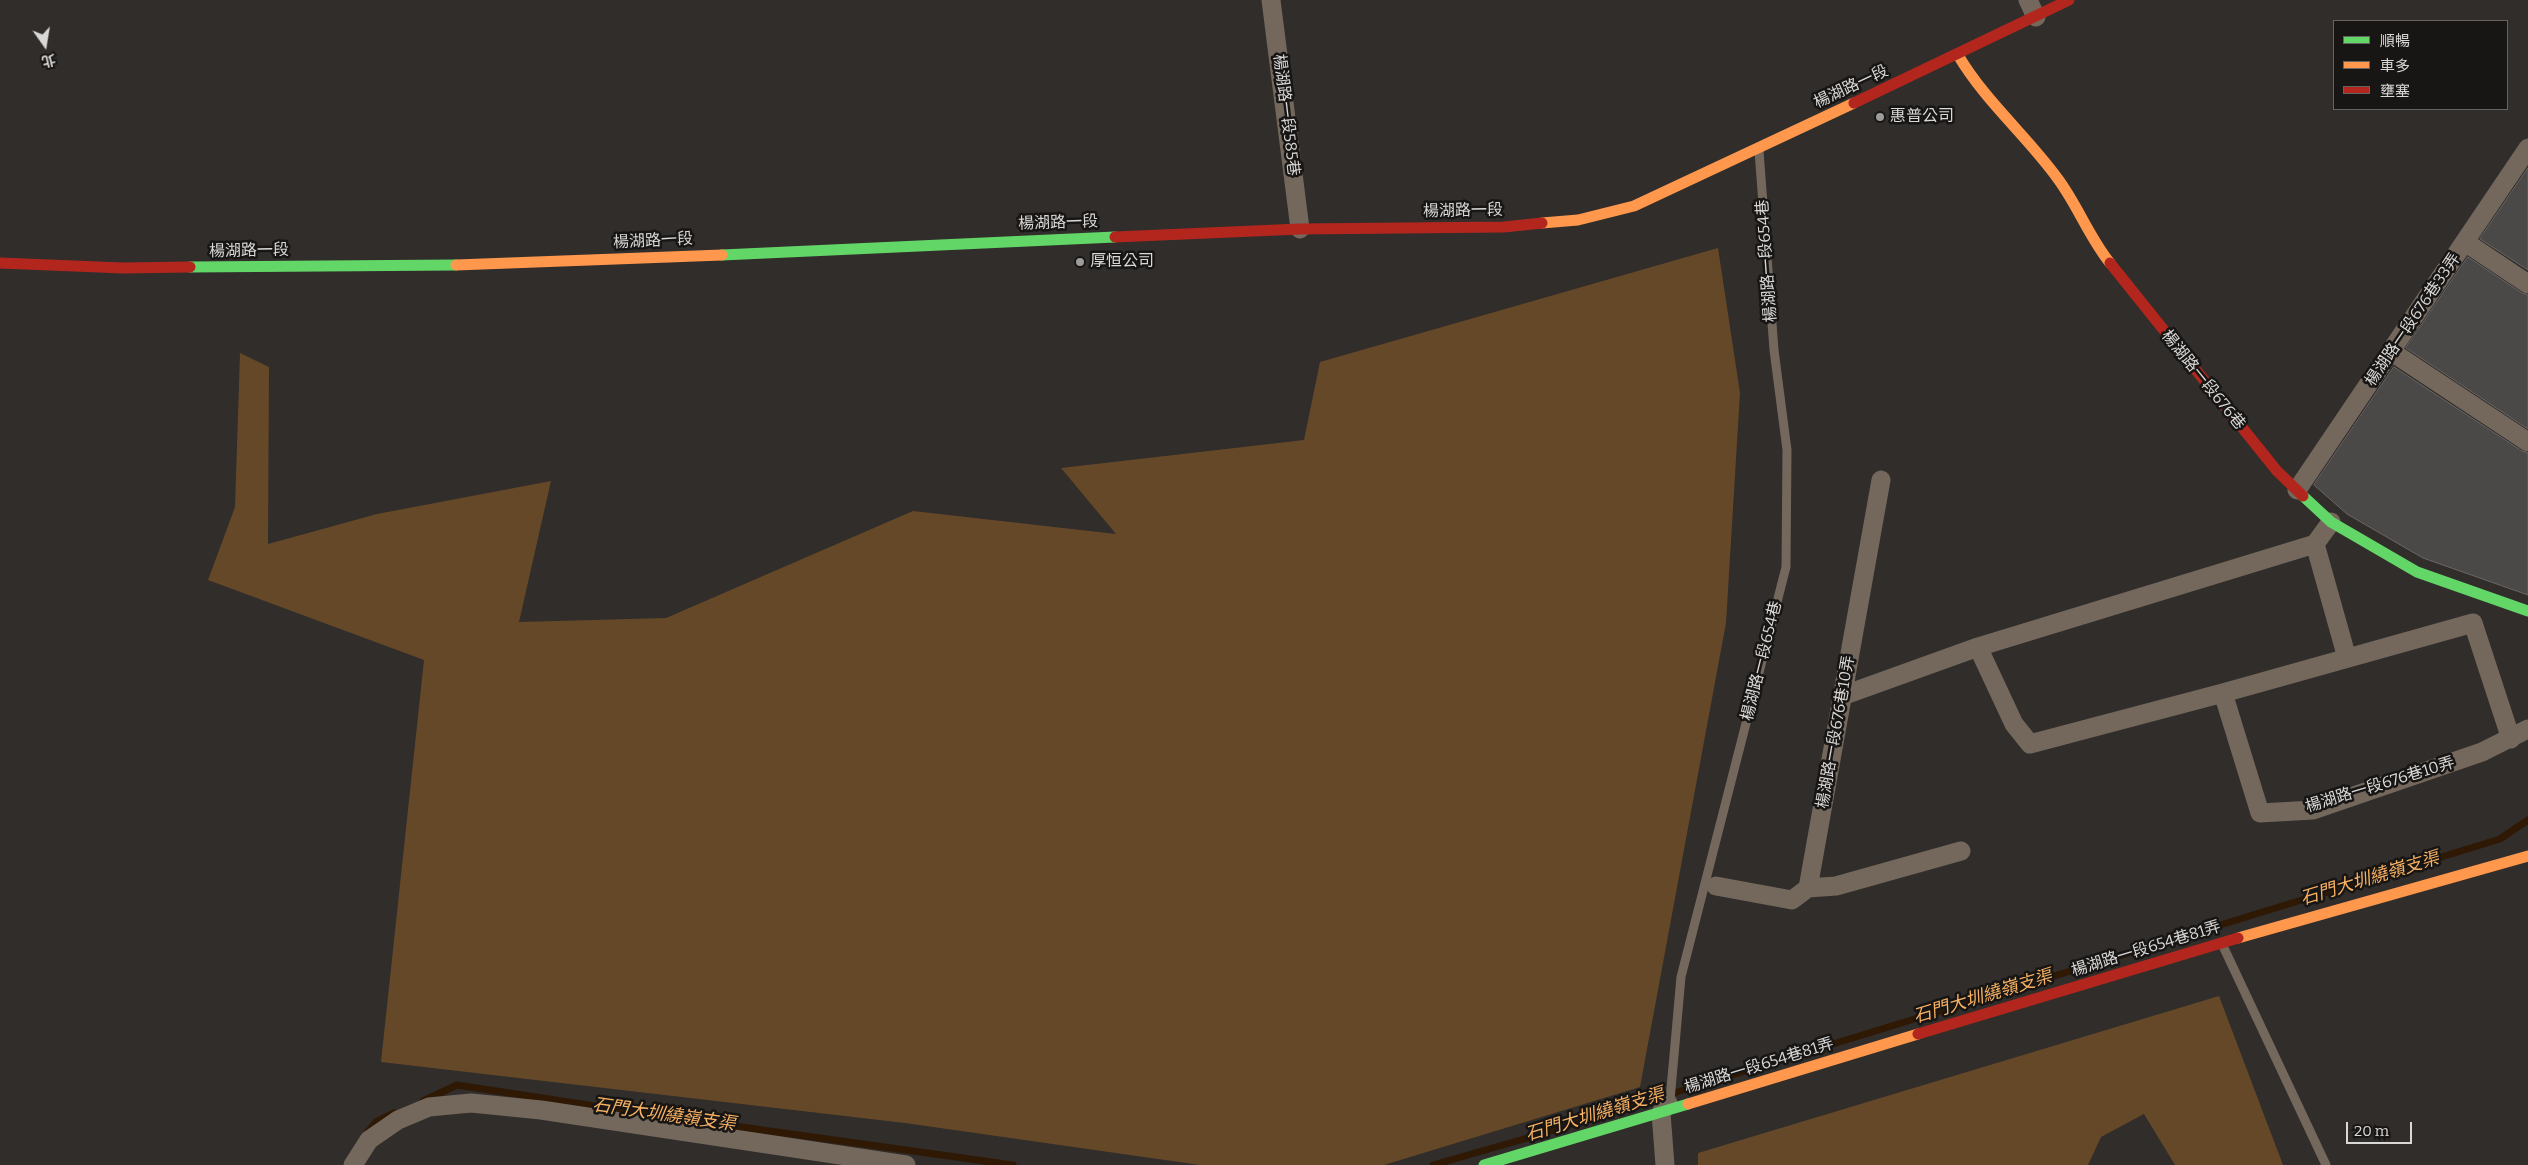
<!DOCTYPE html>
<html>
<head>
<meta charset="utf-8">
<style>
	body { margin:0 }
	#map { position:relative; width:2528px; height:1165px; overflow:hidden; background:#302d2b; font-family:Bitter,"Noto Sans TC",serif }
	canvas { display:block }
	.legend { position:absolute; left:2333px; top:20px; width:175px; height:90px; box-sizing:border-box; background:#171615; border:1px solid #656462; margin:0; padding:6px 9px; list-style:none; font-size:15px; color:#dad8d6 }
	.legend li { display:flex; align-items:center; gap:10px; height:25px }
	.legend b { width:25px; border:1px solid #656462 }
	.north { position:absolute; left:20px; top:20px; width:50px; height:50px; -webkit-text-stroke:4px #171615; paint-order:stroke; rotate:167deg; font-size:14px; font-weight:700; line-height:20px; text-align:center; color:#dad8d6 }
	.north::after { content:''; display:block; margin:auto; width:18px; height:22px; background:#dad8d6; clip-path:polygon(50% 0,100% 100%,50% 72%,0 100%) }
	.scale { position:absolute; left:2346px; top:1122px; width:66px; height:22px; box-sizing:border-box; border:2px solid #dad8d6; border-top:0; padding-left:6px; font-size:15px; line-height:18px; white-space:nowrap; color:#dad8d6; -webkit-text-stroke:4px #171615; paint-order:stroke }
</style>
</head>
<body>
<div id="map">
<canvas width="2528" height="1165"></canvas>
<ul class="legend">
<li><b style="height:6px;background:#63d668"></b>順暢</li>
<li><b style="height:6px;background:#ff974d"></b>車多</li>
<li><b style="height:6px;background:#b3261e"></b>壅塞</li>
</ul>
<div class="north">北</div>
<div class="scale">20 m</div>
</div>
<script>
const context = document.querySelector('canvas').getContext('2d');
context.lineJoin = 'round';
function fill(path, color) { context.fillStyle = color; context.fill(path, 'evenodd'); }
function stroke(path, color, width, dash) { context.strokeStyle = color; context.lineWidth = width; context.lineCap = dash ? 'butt' : 'round'; context.setLineDash(dash || []); context.stroke(path); }
function drawText(font, color, halo, rows, align = 'center') {
  context.font = font + ' Bitter,"Noto Sans TC",serif'; context.lineWidth = 5; context.setLineDash([]); context.textBaseline = 'middle'; context.strokeStyle = halo; context.fillStyle = color; for (const [text, x, y, turn = 0] of rows) {
    context.save(); context.translate(x, y); context.rotate((+turn || 0) * Math.PI / 180); context.textAlign = isNaN(turn) ? turn : align; if (halo) context.strokeText(text, 0, 0); context.fillText(text, 0, 0); context.restore();
  }
}
fill(new Path2D(`
	M 1718,248 L 1740,393 L 1726,623 L 1640,1087 L 1384,1165 L 1200,1165 L 905,1123 L 381,1062 L 424,660 L 208,580 L 235,507 L 240,353 L 269,367 L 268,544 L 377,514 L 551,481 L 519,622 L 666,618 L 913,511 L 1116,534 L 1061,468 L 1304,440 L 1320,362 Z
	M 2219,996 L 2283,1165 L 2175,1165 L 2144,1114 L 2101,1137 L 2088,1165 L 1698,1165 L 1698,1153 Z`), '#654828');
stroke(new Path2D(`
	M 423,1101 L 457,1085 L 634,1112 L 1013,1165
	M 367,1133 L 376,1122 L 394,1113
	M 1433,1165 L 1524,1139 L 2500,839 L 2528,820`), '#2f1904', 7);
const building = new Path2D(`
	M 2528,168 L 2528,270 L 2480,239 Z
	M 2468,257 L 2522,293 L 2528,295 L 2528,429 L 2406,348 Z
	M 2394,367 L 2522,451 L 2528,453 L 2528,595 L 2423,558 L 2347,514 L 2314,485 Z`);
fill(building, '#4b4947');
stroke(building, '#696766', 1);
stroke(new Path2D(`
	M 2223,946 L 2326,1165
	M 1670,1100 L 1681,977 L 1786,567 L 1787,450 L 1774,350 L 1759,151`), '#74685d', 9);
stroke(new Path2D(`
	M 1271,0 L 1300,229
	M 2028,0 L 2036,17
	M 2465,242 L 2528,284
	M 2392,352 L 2528,442
	M 2297,490 L 2528,148
	M 2315,544 L 2347,658
	M 1978,647 L 2014,724 L 2030,744 L 2223,693 L 2473,623 L 2511,739
	M 2223,693 L 2260,813 L 2313,810 L 2482,752 L 2528,729
	M 1842,696 L 1978,647 L 2315,544 L 2331,522
	M 1716,886 L 1792,900 L 1808,888 L 1881,480
	M 1808,888 L 1836,886 L 1961,851
	M 353,1165 L 369,1140 L 398,1120 L 429,1107 L 471,1103 L 541,1110 L 906,1165
	M 1665,1165 L 1661,1113 L 1668,1103`), '#74685d', 19);
stroke(new Path2D(`
	M 722,255 L 1115,237
	M 190,267 L 456,265
	M 2303,496 L 2331,522 L 2417,572 L 2528,611
	M 1484,1165 L 1688,1104`), '#63d668', 11);
stroke(new Path2D(`
	M 1958,55 C 1985,101 2027,136 2058,179 C 2078,206 2089,237 2110,263
	M 1542,223 L 1578,220 L 1634,206 L 1854,103
	M 456,265 L 722,255
	M 2238,938 L 2528,856
	M 1688,1104 L 1918,1034`), '#ff974d', 11);
stroke(new Path2D(`
	M 1854,103 L 2069,0
	M 1115,237 L 1300,229 L 1504,227 L 1542,223
	M 0,263 L 123,268 L 190,267
	M 2110,263 L 2277,471 L 2303,496
	M 1918,1034 L 2238,938`), '#b3261e', 11);
for (const [x, y, r, color] of [
	[1880,117,5,"#9e9c9a"],
	[1080,262,5,"#9e9c9a"]
]) { const dot = new Path2D(); dot.arc(x, y, r, 0, 2 * Math.PI); context.fillStyle = color; context.fill(dot); stroke(dot, '#171615', 2); }
drawText('16px', '#dad8d6', '#171615', [
	["楊湖路一段",1851,87,-25],
	["楊湖路一段585巷",1286,115,83],
	["楊湖路一段",1463,211,-1],
	["楊湖路一段",1058,223,-2],
	["楊湖路一段",653,241,-3],
	["楊湖路一段",249,251,-1],
	["楊湖路一段654巷",1767,261,-94],
	["楊湖路一段676巷33弄",2413,320,-56],
	["楊湖路一段676巷",2203,380,51],
	["楊湖路一段654巷",1762,661,-76],
	["楊湖路一段676巷10弄",1836,732,-80],
	["楊湖路一段676巷10弄",2380,785,-17],
	["楊湖路一段654巷81弄",2146,949,-17],
	["楊湖路一段654巷81弄",1759,1066,-17]
]);
drawText('16px', '#dad8d6', '#171615', [
	["惠普公司",1890,117],
	["厚恒公司",1090,262]
], 'left');
drawText('italic 18px', '#f8b163', '#171615', [
	["石門大圳繞嶺支渠",2370,879,-17],
	["石門大圳繞嶺支渠",1983,997,-17],
	["石門大圳繞嶺支渠",664,1115,8],
	["石門大圳繞嶺支渠",1595,1115,-17]
]);
</script>
</body>
</html>
